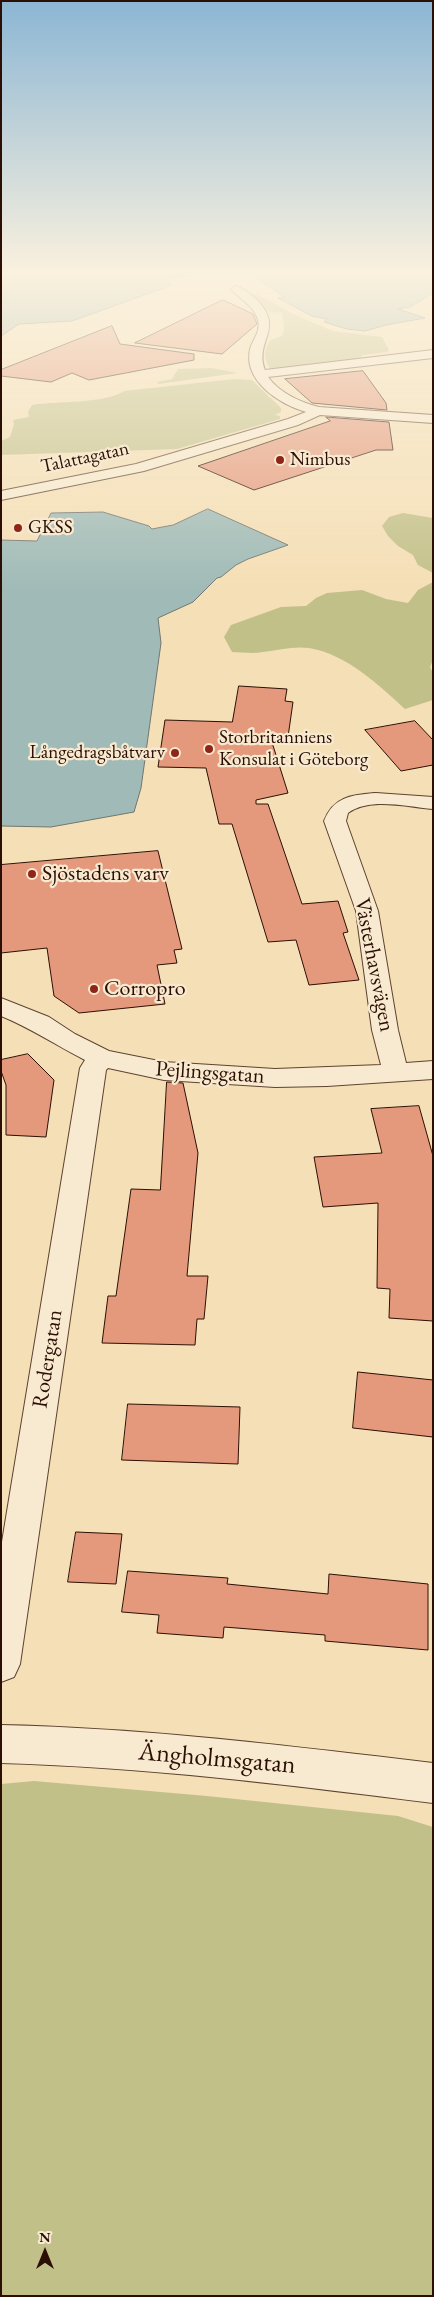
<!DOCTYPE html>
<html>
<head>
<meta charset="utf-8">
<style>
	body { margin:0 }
	#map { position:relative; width:434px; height:2297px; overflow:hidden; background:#f5dfb6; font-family:"EB Garamond",serif }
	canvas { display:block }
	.frame { position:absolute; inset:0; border:2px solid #2c0f04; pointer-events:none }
	.north { position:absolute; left:20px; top:2227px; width:50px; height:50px; -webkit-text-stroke:4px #f8ead0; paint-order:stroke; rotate:0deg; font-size:14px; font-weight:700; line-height:20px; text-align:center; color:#2c0f04 }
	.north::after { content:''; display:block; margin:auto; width:18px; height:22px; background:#2c0f04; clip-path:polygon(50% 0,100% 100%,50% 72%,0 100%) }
</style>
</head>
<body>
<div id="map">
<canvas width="434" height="2297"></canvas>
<div class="frame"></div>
<div class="north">N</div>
</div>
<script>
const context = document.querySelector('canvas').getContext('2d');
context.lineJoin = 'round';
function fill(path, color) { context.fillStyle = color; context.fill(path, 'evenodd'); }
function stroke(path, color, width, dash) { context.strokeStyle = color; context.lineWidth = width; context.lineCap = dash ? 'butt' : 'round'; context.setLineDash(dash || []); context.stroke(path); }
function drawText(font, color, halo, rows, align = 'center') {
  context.font = font + ' "EB Garamond",serif'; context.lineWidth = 4.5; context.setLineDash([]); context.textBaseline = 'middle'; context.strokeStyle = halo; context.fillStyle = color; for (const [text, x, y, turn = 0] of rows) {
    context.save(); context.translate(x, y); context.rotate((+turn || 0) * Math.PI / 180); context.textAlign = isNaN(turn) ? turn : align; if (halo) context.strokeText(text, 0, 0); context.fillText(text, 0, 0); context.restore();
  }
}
fill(new Path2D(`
	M 256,294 L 295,315 L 333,331 L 382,337 L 389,350 L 387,352 L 363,355 L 358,360 L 273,372 C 264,361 262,351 271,340 L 282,336 C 286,328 283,321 282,313 L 266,311 L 264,306 L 251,295 Z
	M 212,368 L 238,373 L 158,384 L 157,382 L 172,379 L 178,369 Z
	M 234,379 L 252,380 L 281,408 L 281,412 L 275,415 L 280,416 L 280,419 L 177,449 L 1,455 L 1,441 L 10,437 L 14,424 L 13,420 L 29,417 L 28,412 L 32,405 C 57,401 104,404 124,391 Z
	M 403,513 L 433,518 L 433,573 L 418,565 L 413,555 L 398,546 L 388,536 L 382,526 L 389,517 Z
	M 433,582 L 433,660 L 430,667 L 433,673 L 433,700 L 405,709 C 379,685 346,654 309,648 C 294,646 278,650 263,652 C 253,654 242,652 232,652 L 224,637 L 231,625 L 281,607 L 306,606 L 316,598 L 327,593 L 362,590 L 386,599 L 408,603 L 418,590 Z
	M 34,1781 L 207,1796 L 398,1816 L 433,1827 L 433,2296 L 1,2296 L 1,1784 Z`), '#c2c089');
const water = new Path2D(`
	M 1,271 L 414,272 L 433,275 L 433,293 L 410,307 L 398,309 L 425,318 L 386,325 L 365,331 L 347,329 L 324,322 L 327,319 L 312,316 L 278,298 L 284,297 L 256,278 L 259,273 L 199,275 L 161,279 L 172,285 L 72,321 L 19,324 L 1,336 Z
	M 208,509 L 288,545 L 248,559 L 236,565 L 221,577 L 217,578 L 193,602 L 158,618 L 161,643 L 141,788 L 134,812 L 51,827 L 1,826 L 1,540 L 37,541 L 51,513 L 103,512 L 149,526 L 152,529 L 173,525 Z`);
fill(water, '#9fbab7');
stroke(water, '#71766f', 1);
const building = new Path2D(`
	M 223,300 L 253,314 L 257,324 L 222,354 L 135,343 Z
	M 112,326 L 120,344 L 194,354 L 194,360 L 89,380 L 72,373 L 51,382 L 1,376 L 1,370 Z
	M 363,371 L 386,403 L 387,410 L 312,403 L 285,379 Z
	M 326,417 L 389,422 L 393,450 L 376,450 L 254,490 L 198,466 L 330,421 Z
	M 239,686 L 287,689 L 285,701 L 293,702 L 288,737 L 270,736 L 288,793 L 256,800 L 256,804 L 268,804 L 302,904 L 338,901 L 348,932 L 343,933 L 359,980 L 309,985 L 296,940 L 268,942 L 232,824 L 219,824 L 206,768 L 158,767 L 165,720 L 232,722 Z
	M 415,721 L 433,740 L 433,765 L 401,771 L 365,730 Z
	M 158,851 L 182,949 L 174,950 L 177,963 L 157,965 L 165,1004 L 79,1013 L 54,996 L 47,948 L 1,953 L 1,865 Z
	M 28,1054 L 54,1080 L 46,1137 L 6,1135 L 6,1085 L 1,1071 L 1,1060 Z
	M 167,1082 L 183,1083 L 198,1153 L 187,1276 L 208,1276 L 204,1319 L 197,1319 L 195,1345 L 102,1343 L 108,1296 L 116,1296 L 131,1189 L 160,1190 Z
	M 419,1106 L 433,1156 L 433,1321 L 389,1318 L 390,1289 L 377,1288 L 378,1203 L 323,1207 L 314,1157 L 382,1153 L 371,1109 Z
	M 358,1372 L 433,1380 L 433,1437 L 353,1428 Z
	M 128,1404 L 240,1407 L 238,1464 L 122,1460 Z
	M 76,1532 L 122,1534 L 116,1584 L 68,1582 Z
	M 128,1571 L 228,1578 L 227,1584 L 328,1594 L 329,1574 L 428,1584 L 428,1650 L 325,1641 L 325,1635 L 224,1627 L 223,1638 L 157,1633 L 159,1615 L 122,1612 Z`);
fill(building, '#e4987c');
stroke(building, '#2c0f04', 1);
const minor = new Path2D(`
	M 236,286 C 244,288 250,294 256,299 C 286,329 254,340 265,370 L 433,350 L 433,358 L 268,377 C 280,393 300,402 319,407 L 433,415 L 433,423 L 320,415 L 298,425 L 144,471 L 1,500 L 1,491 L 136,464 L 288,419 L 306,412 C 279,404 243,381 250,349 C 253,339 261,331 258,320 C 254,305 240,300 231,289 Z
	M 376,793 L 433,797 L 433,809 C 407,807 370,797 348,813 L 346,821 L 378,911 L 398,1030 L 406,1063 L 433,1061 L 433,1079 L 327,1086 L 275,1087 L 164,1080 L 108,1068 L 106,1070 L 20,1664 L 14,1677 L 1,1682 L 1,1548 L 80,1068 L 85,1060 C 57,1046 31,1028 1,1016 L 1,998 L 49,1017 L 75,1034 L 109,1051 L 164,1062 L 275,1069 L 381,1065 L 372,1030 L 356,911 L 324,821 C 334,796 352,795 376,793 Z
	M 1,1725 C 145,1728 290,1746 433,1763 L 433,1803 C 290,1785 145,1767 1,1763 Z`);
stroke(minor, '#5e4330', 2);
fill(minor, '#f8ead0');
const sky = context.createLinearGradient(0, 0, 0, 593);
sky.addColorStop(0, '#8bb6d4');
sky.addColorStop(0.46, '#faf1de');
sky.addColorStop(1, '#faf1de00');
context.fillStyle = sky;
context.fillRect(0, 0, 434, 593);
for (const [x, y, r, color] of [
	[280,460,5,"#8f2418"],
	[18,528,5,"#8f2418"],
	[209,749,5,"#8f2418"],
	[175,753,5,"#8f2418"],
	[32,874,5,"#8f2418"],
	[94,989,5,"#8f2418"]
]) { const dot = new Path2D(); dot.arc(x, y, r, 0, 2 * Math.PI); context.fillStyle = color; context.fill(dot); stroke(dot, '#f8ead0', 2); }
drawText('19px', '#2c0f04', '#f8ead0', [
	["Talattagatan",85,458,-12]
]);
drawText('19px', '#2c0f04', '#f8ead0', [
	["Nimbus",290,460],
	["GKSS",28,528],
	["Storbritanniens",219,738],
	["Konsulat i Göteborg",219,760],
	["Långedragsbåtvarv",165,753,"right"]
], 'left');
drawText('22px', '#2c0f04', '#f8ead0', [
	["Sjöstadens varv",42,874],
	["Corropro",104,989]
], 'left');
drawText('22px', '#2c0f04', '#f8ead0', [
	["Västerhavsvägen",374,965,79],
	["Pejlingsgatan",210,1073,4],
	["Rodergatan",48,1359,-81]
]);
drawText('26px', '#2c0f04', '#f8ead0', [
	["Ängholmsgatan",217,1759,5]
]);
</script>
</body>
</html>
